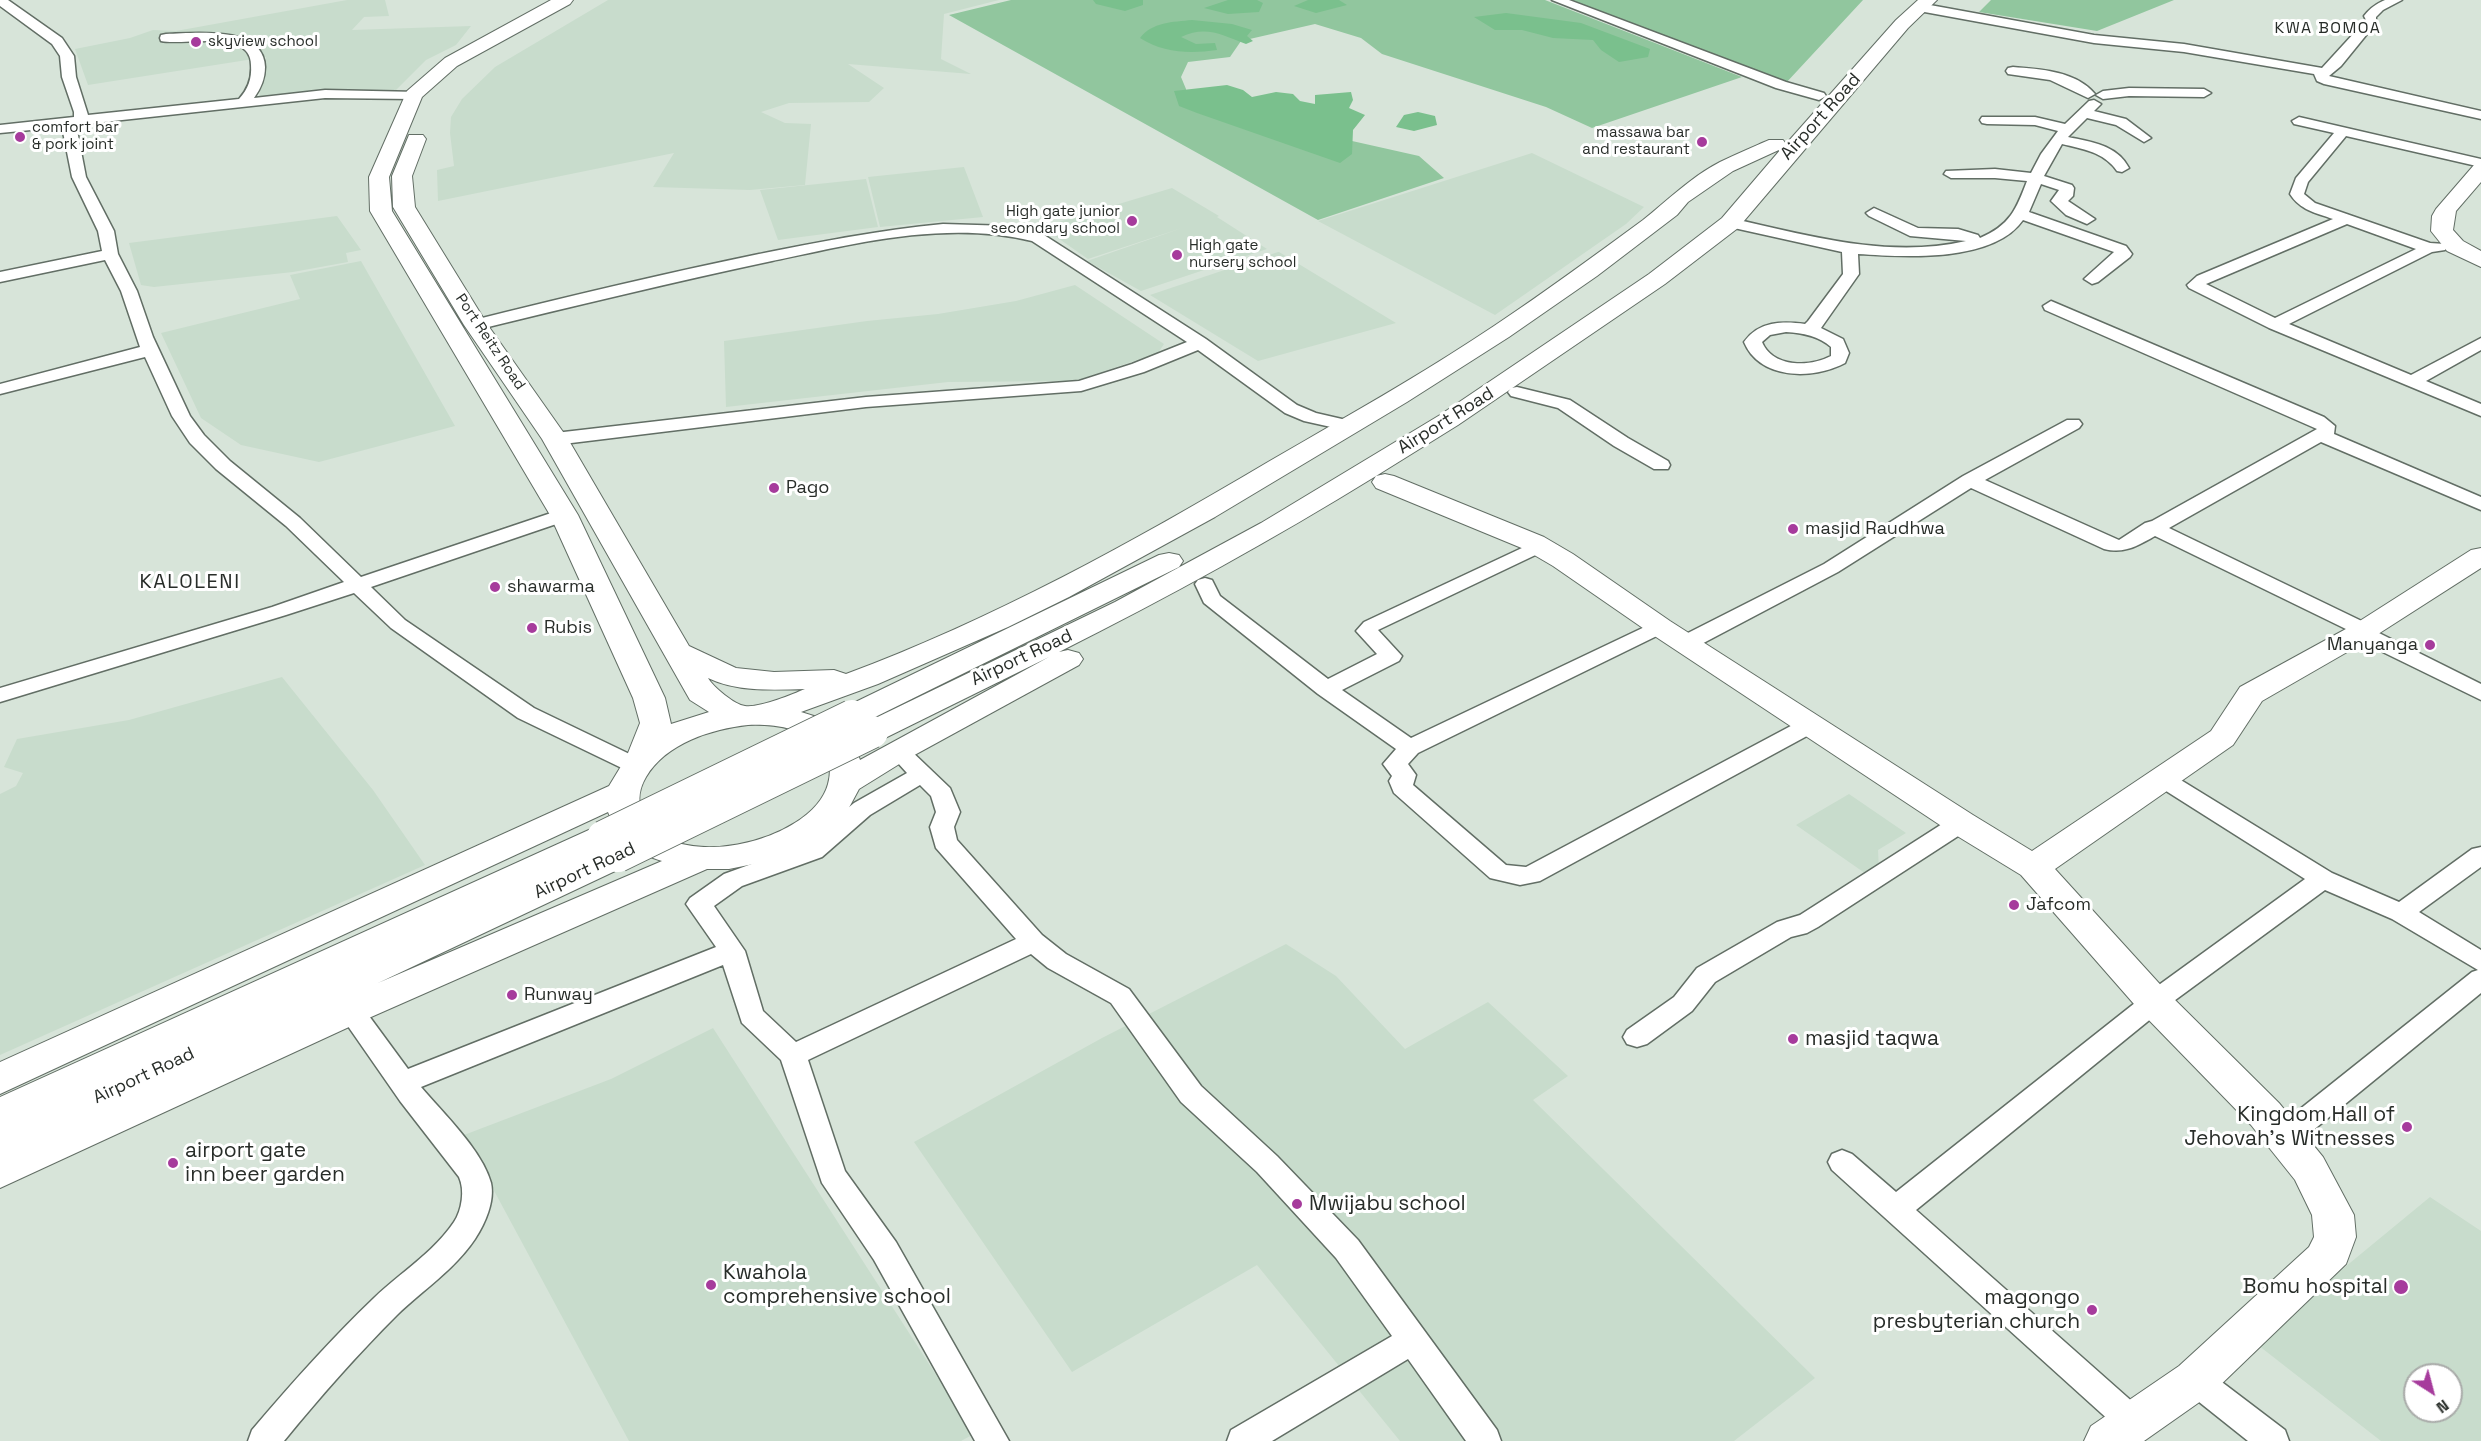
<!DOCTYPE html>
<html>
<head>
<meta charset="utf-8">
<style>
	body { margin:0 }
	#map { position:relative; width:2481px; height:1441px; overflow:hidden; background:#d7e4d9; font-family:"Space Grotesk",sans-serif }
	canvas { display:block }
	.north { position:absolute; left:2403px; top:1363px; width:60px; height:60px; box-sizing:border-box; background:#fff; border:2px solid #a9aba9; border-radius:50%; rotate:144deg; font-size:16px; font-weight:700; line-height:24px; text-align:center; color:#282d29 }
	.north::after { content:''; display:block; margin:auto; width:21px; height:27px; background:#a63b9c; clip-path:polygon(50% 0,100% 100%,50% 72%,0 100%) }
</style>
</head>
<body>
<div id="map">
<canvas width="2481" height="1441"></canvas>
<div class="north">N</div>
</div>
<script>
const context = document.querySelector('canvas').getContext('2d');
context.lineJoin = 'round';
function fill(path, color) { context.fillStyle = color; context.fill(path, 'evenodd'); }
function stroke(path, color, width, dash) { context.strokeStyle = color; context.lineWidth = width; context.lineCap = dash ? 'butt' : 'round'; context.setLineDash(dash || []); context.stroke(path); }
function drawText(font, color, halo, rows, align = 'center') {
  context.font = font + ' "Space Grotesk",sans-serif'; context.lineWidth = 6; context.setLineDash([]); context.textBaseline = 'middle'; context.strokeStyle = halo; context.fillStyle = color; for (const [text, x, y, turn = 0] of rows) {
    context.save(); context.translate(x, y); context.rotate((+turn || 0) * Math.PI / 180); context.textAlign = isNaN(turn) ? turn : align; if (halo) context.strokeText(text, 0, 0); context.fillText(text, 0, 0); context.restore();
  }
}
fill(new Path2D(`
	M 347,0 L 385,0 L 389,16 L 364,17 L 352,30 L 471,26 L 456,45 L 426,60 L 395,91 L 340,89 L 259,98 L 266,57 L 88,85 L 75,49 L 130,38 L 153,30 L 176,31 Z
	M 608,0 L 999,0 L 944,14 L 941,59 L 971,74 L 848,64 L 884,88 L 869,102 L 789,103 L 761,112 L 785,123 L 811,124 L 805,185 L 750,190 L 653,187 L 674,153 L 438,201 L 437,170 L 454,166 L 450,133 L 451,117 L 462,99 L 495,67 Z
	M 1532,153 L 1644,207 L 1626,224 L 1495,315 L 1318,221 Z
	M 964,167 L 983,217 L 880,227 L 868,177 Z
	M 866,179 L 878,227 L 778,240 L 760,190 Z
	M 1172,188 L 1219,216 L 1217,217 L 1267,249 L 1141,291 L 1087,261 L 1182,228 L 1088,259 L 1042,227 Z
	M 337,216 L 361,250 L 346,253 L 348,262 L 293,272 L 154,287 L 141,285 L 129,243 Z
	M 1278,252 L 1279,252 L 1396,323 L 1258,361 L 1150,295 Z
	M 361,261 L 455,426 L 319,462 L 241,445 L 201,418 L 161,333 L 300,299 L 290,275 Z
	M 1075,285 L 1164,344 L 1158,353 L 1075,381 L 948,382 L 726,407 L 724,341 L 867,321 L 938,314 L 1016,301 Z
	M 282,677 L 373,790 L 425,865 L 0,1055 L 0,794 L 16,786 L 23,773 L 4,767 L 17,739 L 129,720 Z
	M 1849,794 L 1906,833 L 1878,850 L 1879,871 L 1869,876 L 1796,825 Z
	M 1286,944 L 1336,976 L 1405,1049 L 1488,1002 L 1568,1076 L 1533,1100 L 1815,1378 L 1734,1441 L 1400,1441 L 1257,1265 L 1072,1372 L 914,1142 L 1102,1038 Z
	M 713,1028 L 974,1434 L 961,1441 L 629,1441 L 464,1135 L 611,1079 Z
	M 2430,1197 L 2481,1231 L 2481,1441 L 2381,1441 L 2254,1342 ZM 2415,1375 L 2451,1375 L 2451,1411 L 2415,1411 Z`), '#c8dccc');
fill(new Path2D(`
	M 1011,0 L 1545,0 L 1742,77 L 1592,128 L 1546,107 L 1382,54 L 1361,38 L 1315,24 L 1241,41 L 1230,57 L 1188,62 L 1181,77 L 1186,89 L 1187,104 L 1419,156 L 1444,178 L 1318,220 L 949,15 Z
	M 1564,0 L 1863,0 L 1785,84 Z
	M 1991,0 L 2174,0 L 2097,31 L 1979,12 Z`), '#91c69e');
fill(new Path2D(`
	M 1093,0 L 1143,0 L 1143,5 L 1125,11 L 1096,4 Z
	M 1228,0 L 1257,0 L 1263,3 L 1259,12 L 1228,14 L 1204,8 Z
	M 1308,0 L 1339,0 L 1347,5 L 1316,13 L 1294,6 Z
	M 1506,13 L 1581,23 L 1650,49 L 1648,57 L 1619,62 L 1601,50 L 1593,40 L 1553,38 L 1522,30 L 1495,30 L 1474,17 Z
	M 1192,20 L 1232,24 L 1252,30 L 1247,36 L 1253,41 L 1246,44 C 1222,35 1206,25 1181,37 L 1196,44 L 1215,43 L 1217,50 C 1190,54 1163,53 1140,38 C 1152,22 1173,22 1192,20 Z
	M 1227,85 L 1243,90 L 1252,97 L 1276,92 L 1293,94 L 1300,101 L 1315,104 L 1315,95 L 1351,92 L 1353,100 L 1349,108 L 1365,115 L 1353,130 L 1352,154 L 1340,163 L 1197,113 L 1179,106 L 1174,91 Z
	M 1418,112 L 1435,116 L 1437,125 L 1414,131 L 1396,127 L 1404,115 Z`), '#7ac08d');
const street = new Path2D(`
	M 0,0 L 8,0 L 62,38 L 74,56 L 76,77 L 88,115 L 239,99 C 248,89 252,79 251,65 C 251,28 184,46 161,41 L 160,38 L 161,35 L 166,34 C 195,33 264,25 265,67 C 265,79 261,88 254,98 L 325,90 L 419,92 L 421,95 L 419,98 L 414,99 L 325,98 L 76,125 L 86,177 L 114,231 L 118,254 L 137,291 L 153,337 L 190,416 L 204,435 L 230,461 L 300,518 L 361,577 L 557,511 L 571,511 L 574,515 L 571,519 L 371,587 L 405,620 L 534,708 L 644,761 L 648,766 L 644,771 L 636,773 L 628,771 L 518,718 L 391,628 L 354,593 L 286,615 L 0,702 L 0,688 L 272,607 L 344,582 L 286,526 L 216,469 L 190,443 L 172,416 L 145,357 L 0,394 L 0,384 L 140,347 L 121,291 L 105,260 L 0,282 L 0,272 L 102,251 L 98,231 L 72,177 L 62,127 L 0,133 L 0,125 L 74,117 L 74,112 L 62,77 L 60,56 L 52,44 L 0,6 Z
	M 1552,0 L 1569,0 L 1786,82 L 1824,93 L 1826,96 L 1819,100 L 1776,88 Z
	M 2385,0 L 2402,0 L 2383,10 L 2376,17 L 2376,23 L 2341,66 L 2329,76 L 2481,111 L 2481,119 L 2324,84 L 2317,81 L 2314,74 L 2184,52 L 2094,43 L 1919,11 L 1913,7 L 1919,3 L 2094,35 L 2184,44 L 2322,68 L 2366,20 L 2364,16 C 2370,8 2376,4 2385,0 Z
	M 2013,67 C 2040,69 2076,71 2095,94 L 2088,98 L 2050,80 L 2008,74 L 2006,71 L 2008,68 Z
	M 2129,88 L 2204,89 L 2211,93 L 2204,97 L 2129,96 L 2103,99 L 2096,95 L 2103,91 Z
	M 2094,100 L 2101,104 L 2094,111 L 2126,119 L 2151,138 L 2144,142 L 2116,125 L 2087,118 L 2068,137 C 2092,142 2117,145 2129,168 L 2122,172 L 2117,171 C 2104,152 2083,149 2062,144 L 2044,176 L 2072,185 L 2074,188 L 2073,196 L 2068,201 L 2095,219 L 2087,224 L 2066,215 L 2051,201 L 2059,190 L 2041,184 L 2029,212 L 2126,246 L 2132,254 L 2130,257 L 2098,282 L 2092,284 L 2084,279 L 2114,252 L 2023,220 C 1993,263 1905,257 1858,254 L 1859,274 L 1821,328 L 1843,339 L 1849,353 L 1845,363 C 1813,380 1760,380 1744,342 C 1759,321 1782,321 1805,324 L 1808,321 L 1843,274 L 1842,252 L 1725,226 L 1722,223 L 1725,220 L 1730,218 C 1807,235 1887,259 1966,241 L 1910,236 L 1869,216 L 1866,213 L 1874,208 L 1918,228 L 1958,229 L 1978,235 L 1980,238 C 2010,225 2016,210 2027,181 L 1995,178 L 1951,178 L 1944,174 L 1946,171 L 1995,169 L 2031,173 L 2041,154 L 2058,131 L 2035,125 L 1987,124 L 1982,123 L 1980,120 L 1982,117 L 2035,117 L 2065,124 L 2089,101 ZM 1786,332 C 1803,333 1819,336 1831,347 L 1831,356 C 1810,367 1773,368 1762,342 L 1770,335 Z
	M 2299,117 L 2481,159 L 2481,167 L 2346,136 L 2308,182 L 2304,194 L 2315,203 L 2430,243 L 2445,244 L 2447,247 L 2445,250 L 2432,252 L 2289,324 L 2411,375 L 2481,338 L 2481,350 L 2426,381 L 2481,404 L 2481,416 L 2269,328 L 2189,288 L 2187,285 L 2197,276 L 2333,219 C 2316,213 2300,210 2290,194 L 2296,178 L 2334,133 L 2294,124 L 2292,121 ZM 2347,224 L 2416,249 L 2275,318 L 2206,284 Z
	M 943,224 L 1010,226 L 1044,235 L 1206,339 L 1297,405 L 1316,413 L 1355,422 L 1358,426 L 1355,430 L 1349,431 L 1304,421 L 1285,413 L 1198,350 L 1144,372 L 1081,391 L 866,407 L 555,445 L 548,443 L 546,439 L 548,435 L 555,433 L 866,397 L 1079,381 L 1132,364 L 1187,342 L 1032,241 C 947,220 856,243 772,261 C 673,282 574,306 476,330 L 468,325 L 470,321 C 566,297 662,274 759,254 C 820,242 880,230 943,224 Z
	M 2051,301 L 2324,417 L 2335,426 L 2334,434 L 2481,497 L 2481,510 L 2321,442 L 2169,528 L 2372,626 L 2375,631 L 2481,684 L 2481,700 L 2352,637 L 2350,631 L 2155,536 C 2137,546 2125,554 2104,549 L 1971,488 L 1838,572 L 1694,648 L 1686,649 L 1678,648 L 1675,643 L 1678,638 L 1824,564 L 1963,476 L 2067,420 L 2079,420 L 2082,424 L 2079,428 L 1985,480 L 2119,540 L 2145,523 L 2152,521 L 2317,429 L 2045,310 L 2043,306 Z
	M 1517,387 L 1570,400 L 1628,438 L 1668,461 L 1670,465 L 1668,469 L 1654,469 L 1614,446 L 1558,408 L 1511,396 L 1508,392 L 1511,388 Z
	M 1539,540 L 1546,542 L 1549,546 L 1546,550 L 1378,630 L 1402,656 L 1399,661 L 1342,690 L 1411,738 L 1653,623 L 1660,621 L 1667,623 L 1671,627 L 1667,631 L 1418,753 L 1408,764 L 1416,775 L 1413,785 L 1506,865 L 1526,867 L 1802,720 L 1810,718 L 1818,720 L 1821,725 L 1818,730 L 1540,881 L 1520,885 L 1490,878 L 1394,793 L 1389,781 L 1392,776 L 1383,764 L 1396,749 L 1318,694 L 1204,603 L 1195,584 L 1198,580 L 1205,578 L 1212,580 L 1220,596 L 1328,679 L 1377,654 L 1356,631 L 1364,622 Z
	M 898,744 L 906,746 L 950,788 L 960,812 L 954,827 L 957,840 L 1042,935 L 1066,954 L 1129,989 L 1201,1086 L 1277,1156 L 1358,1240 L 1497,1430 L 1501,1441 L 1466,1441 L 1408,1359 L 1272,1441 L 1227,1441 L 1231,1430 L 1392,1336 L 1336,1258 L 1257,1172 L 1181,1102 L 1111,1003 L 1048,968 L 1031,954 L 808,1060 L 845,1171 L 896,1242 L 1009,1441 L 975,1441 L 874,1260 L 822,1183 L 781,1060 L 742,1023 L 723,965 L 421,1087 C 443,1113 482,1150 491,1183 C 495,1201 485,1224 475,1239 C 455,1269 423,1290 397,1315 C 357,1355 320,1397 284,1441 L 248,1441 L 252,1430 C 291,1384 331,1339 374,1298 C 400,1273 434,1252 454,1222 C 462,1210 465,1190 459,1177 L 400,1101 L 343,1019 L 339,1012 L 343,1005 L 352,1002 L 361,1005 L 408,1069 L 716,947 L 686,904 L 690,898 L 724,874 L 804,845 L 854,803 L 907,773 L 887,751 L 890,746 ZM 920,785 L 931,796 L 936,812 L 930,827 L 936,848 L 1016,939 L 796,1042 L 763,1011 L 745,951 L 714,906 L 742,886 L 822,857 L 870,815 Z
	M 2163,771 L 2171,774 L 2332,873 L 2399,902 L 2472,849 L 2481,847 L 2481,867 L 2419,912 L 2481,950 L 2481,993 L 2295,1145 L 2285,1148 L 2275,1145 L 2271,1137 L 2275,1129 L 2472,972 L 2478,970 L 2392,919 L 2325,890 L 2163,1009 L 1916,1210 L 2144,1412 L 2149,1422 L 2144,1432 L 2133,1437 L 2122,1432 L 1832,1170 L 1828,1162 L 1832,1154 L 1842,1150 L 1852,1154 L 1896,1192 L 2145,995 L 2305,879 L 2155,784 L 2151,779 L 2155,774 Z
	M 1961,815 L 1969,817 L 1973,823 L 1969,829 L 1818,927 L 1807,933 L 1791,937 L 1715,982 L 1692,1011 L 1647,1044 L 1637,1047 L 1627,1044 L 1623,1037 L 1627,1030 L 1674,997 L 1697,968 L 1777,922 L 1800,915 L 1953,817 Z
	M 2195,1366 L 2206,1370 L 2285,1430 L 2289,1441 L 2248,1441 L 2184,1390 L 2179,1380 L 2184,1370 Z`);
const secondary = new Path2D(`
	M 551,0 L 573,0 L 570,4 L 457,66 L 422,97 L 389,177 L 392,211 L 578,515 L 665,698 L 671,724 L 709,712 L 690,700 L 686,693 L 542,439 L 464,325 L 393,207 L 392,176 L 409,135 L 423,135 L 426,139 L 412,176 L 415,207 L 487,324 L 568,439 L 689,646 L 736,668 L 774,672 L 834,670 L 846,674 C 994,619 1133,542 1268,462 C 1344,418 1421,375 1494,326 C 1545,292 1594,256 1643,220 C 1668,200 1691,177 1720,162 C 1736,154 1753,147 1769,140 L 1783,140 L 1786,144 L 1896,20 L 1918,0 L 1937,0 L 1908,28 L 1738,228 L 1665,284 L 1458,425 L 1376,476 L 1385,474 L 1394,476 L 1544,537 L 1573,554 L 1670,621 L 1973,815 L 2032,851 L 2211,731 L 2240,687 L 2355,624 L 2471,550 L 2481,548 L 2481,568 L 2375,636 L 2262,701 L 2233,745 L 2055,869 L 2167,992 L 2279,1103 L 2323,1157 L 2354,1215 L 2356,1237 L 2346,1264 L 2211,1394 L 2144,1441 L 2084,1441 L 2091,1426 L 2179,1366 L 2309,1247 L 2314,1237 L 2312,1215 L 2295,1180 L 2251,1125 L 2141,1012 L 2021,875 L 1949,831 L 1650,633 L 1553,566 L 1524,549 L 1376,488 L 1372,482 L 1376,476 C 1272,540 1167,598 1059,652 L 1068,650 L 1079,653 L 1083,659 L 1079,665 L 909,758 L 859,789 L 844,817 L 815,842 L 798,851 L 768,861 L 729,869 L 707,869 L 362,1021 L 0,1188 L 0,1097 L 591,829 L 603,826 L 615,829 L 620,837 L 614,845 L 630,848 L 635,856 L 630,864 L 378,983 L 662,861 C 636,853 618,839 608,812 L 0,1094 L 0,1062 L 609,786 L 626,758 L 640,723 L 633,698 L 550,515 L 370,211 L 369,177 L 407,91 L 445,58 ZM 1781,149 L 1722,218 L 1649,274 L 1440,415 L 1261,523 L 1115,602 L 861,725 L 856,732 L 861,739 L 872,742 L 883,739 L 1049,657 L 860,760 C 852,732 827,719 801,712 L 878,684 L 1008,627 L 1069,597 L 1215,517 L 1407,402 L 1509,337 L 1597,276 L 1677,215 L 1688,202 L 1733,171 ZM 708,678 C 737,692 773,690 805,689 C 791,695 759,708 745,706 C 735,705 713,687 708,678 ZM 748,725 C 774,724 807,728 824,749 C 831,758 831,774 828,784 C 812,844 665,876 642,812 C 637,800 640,787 646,777 C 666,743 712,729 748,725 Z
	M 2481,163 L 2481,182 L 2456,211 L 2453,230 L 2463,241 L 2481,251 L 2481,267 L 2447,251 L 2431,231 L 2432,216 L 2436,209 L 2474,165 Z
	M 1169,553 L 1179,555 L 1183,561 L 1179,567 L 863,723 L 852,726 L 841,723 L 836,716 L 841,709 L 1159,555 Z`);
stroke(street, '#626e65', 3);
stroke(secondary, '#626e65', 2);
fill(street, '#fff');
fill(secondary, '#fff');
const secondaryBridge = new Path2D(`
	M 603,837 L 852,716
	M 618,856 L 872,732`);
stroke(secondaryBridge, '#626e65', 34, []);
stroke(secondaryBridge, '#fff', 32);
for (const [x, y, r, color] of [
	[196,42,6,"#a63b9c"],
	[20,137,6,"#a63b9c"],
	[1702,142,6,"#a63b9c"],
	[1132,221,6,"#a63b9c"],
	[1177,255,6,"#a63b9c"],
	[774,488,6,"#a63b9c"],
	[1793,529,6,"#a63b9c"],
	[495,587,6,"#a63b9c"],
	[532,628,6,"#a63b9c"],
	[2430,645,6,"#a63b9c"],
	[2014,905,6,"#a63b9c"],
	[512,995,6,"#a63b9c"],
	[1793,1039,6,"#a63b9c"],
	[2407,1127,6,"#a63b9c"],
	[173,1163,6,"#a63b9c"],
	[1297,1204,6,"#a63b9c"],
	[711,1285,6,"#a63b9c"],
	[2401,1287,8,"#a63b9c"],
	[2092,1310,6,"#a63b9c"]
]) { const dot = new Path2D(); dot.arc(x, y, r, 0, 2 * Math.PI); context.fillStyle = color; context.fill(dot); stroke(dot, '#fff', 2); }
drawText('15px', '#282d29', '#fff', [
	["skyview school",208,42],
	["comfort bar",32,128],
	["& pork joint",32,145],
	["massawa bar",1690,133,"right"],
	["and restaurant",1690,150,"right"],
	["High gate junior",1120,212,"right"],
	["secondary school",1120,229,"right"],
	["High gate",1189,246],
	["nursery school",1189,263]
], 'left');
drawText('15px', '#282d29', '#fff', [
	["Port Reitz Road",490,342,56]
]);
context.letterSpacing = '1.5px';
drawText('16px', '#282d29', '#fff', [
	["KWA BOMOA",2328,29]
]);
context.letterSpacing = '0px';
drawText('18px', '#282d29', '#fff', [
	["Airport Road",1821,117,-48],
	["Airport Road",1446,421,-32],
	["Airport Road",1022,658,-25],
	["Airport Road",585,871,-25],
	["Airport Road",144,1076,-25]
]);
drawText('18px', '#282d29', '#fff', [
	["Pago",786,488],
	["masjid Raudhwa",1805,529],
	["shawarma",507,587],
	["Rubis",544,628],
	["Manyanga",2418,645,"right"],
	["Jafcom",2026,905],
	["Runway",524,995]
], 'left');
context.letterSpacing = '1.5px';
drawText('20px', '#282d29', '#fff', [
	["KALOLENI",190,583]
]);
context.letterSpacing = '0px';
drawText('21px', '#282d29', '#fff', [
	["masjid taqwa",1805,1039],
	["Kingdom Hall of",2395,1115,"right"],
	["Jehovah's Witnesses",2395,1139,"right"],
	["airport gate",185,1151],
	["inn beer garden",185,1175],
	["Mwijabu school",1309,1204],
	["Kwahola",723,1273],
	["comprehensive school",723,1297],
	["Bomu hospital",2388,1287,"right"],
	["magongo",2080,1298,"right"],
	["presbyterian church",2080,1322,"right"]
], 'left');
</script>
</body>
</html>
